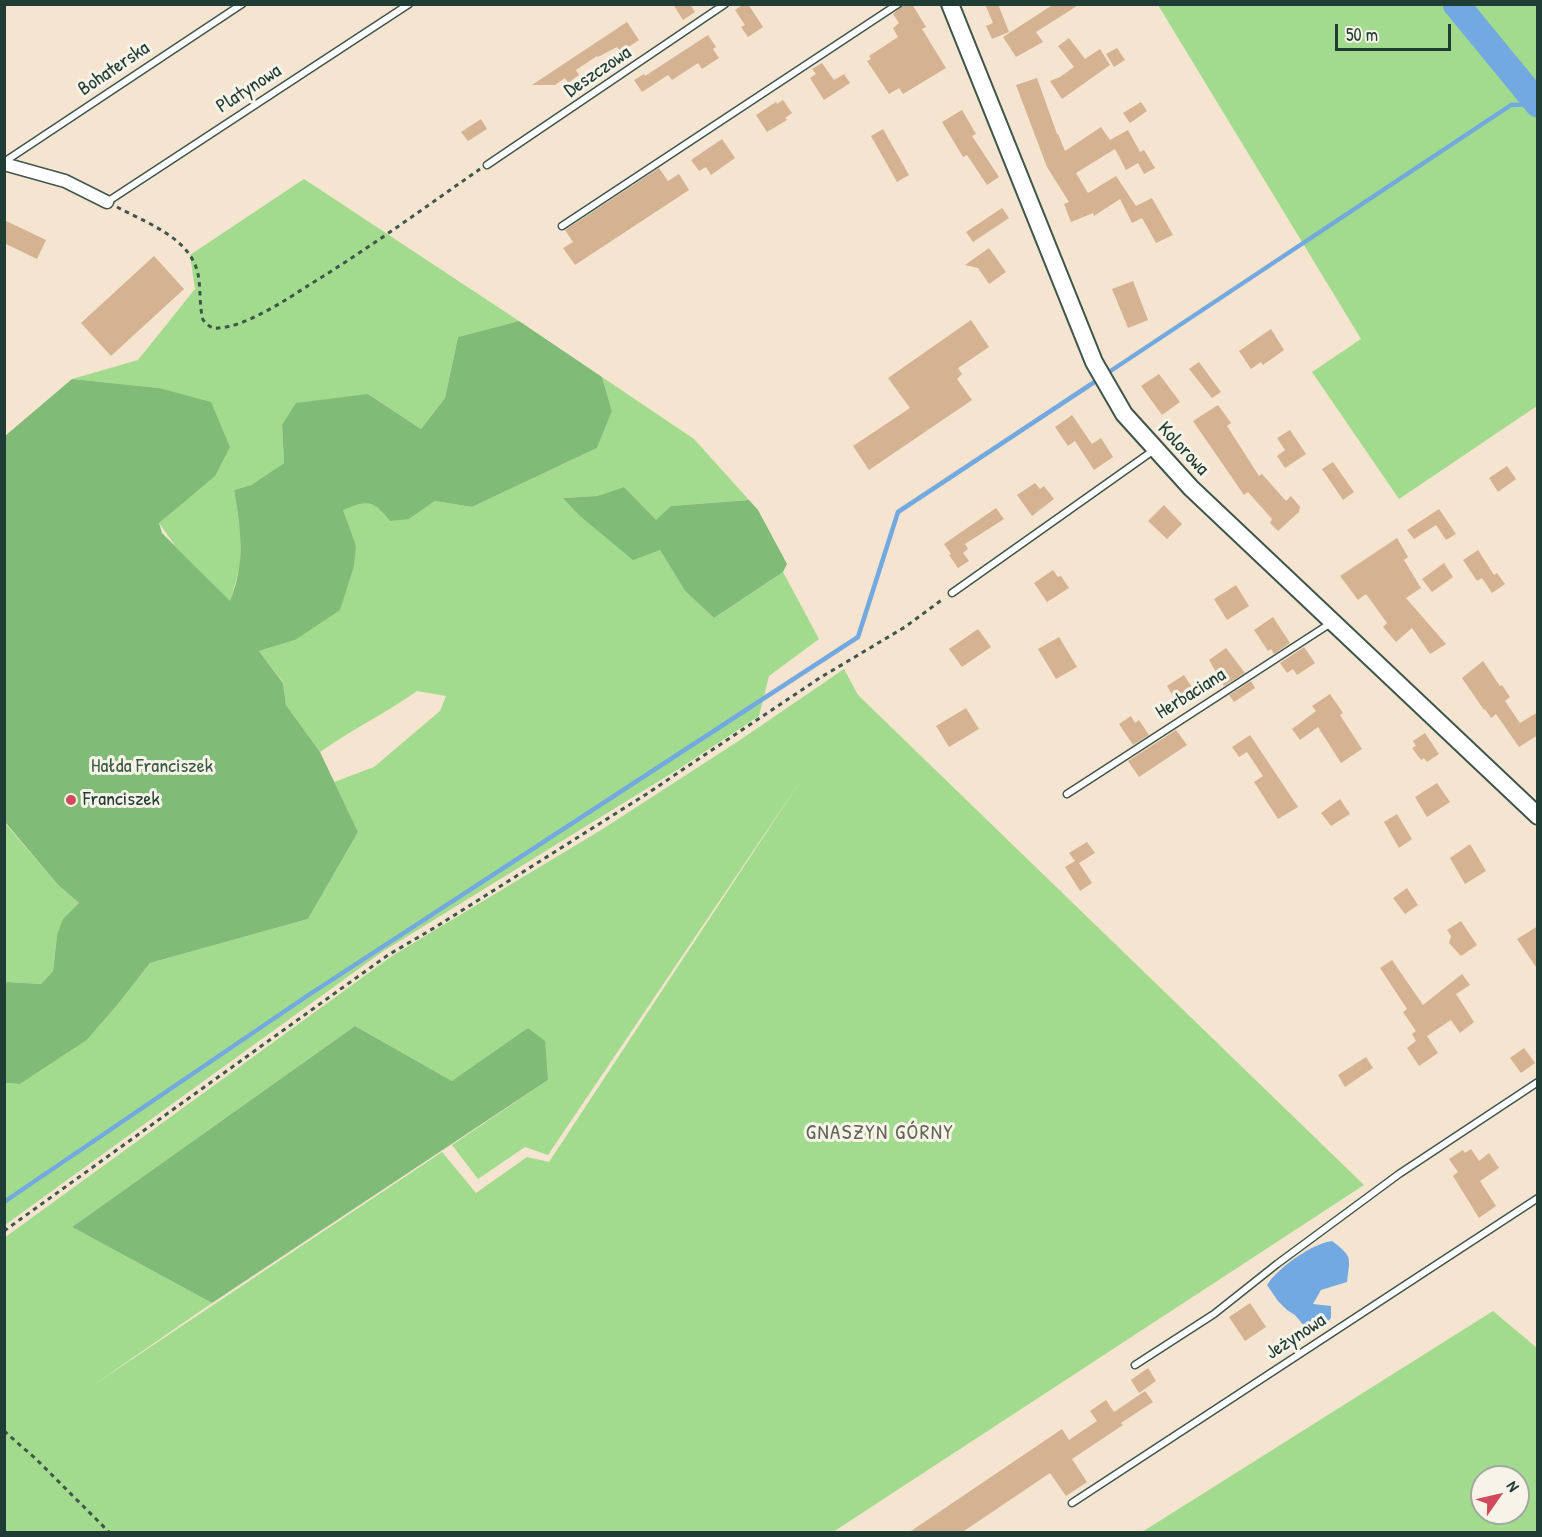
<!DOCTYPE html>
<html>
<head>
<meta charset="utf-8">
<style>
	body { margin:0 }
	#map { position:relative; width:1542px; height:1537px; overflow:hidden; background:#f5e4cf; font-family:"Patrick Hand",sans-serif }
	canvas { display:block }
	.frame { position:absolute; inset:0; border:6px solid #1f3d34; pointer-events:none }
	.north { position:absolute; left:1470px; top:1465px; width:60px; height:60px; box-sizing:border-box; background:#f7f3e8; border:2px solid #a1aaa0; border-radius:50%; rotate:56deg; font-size:16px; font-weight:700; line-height:24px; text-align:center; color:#1f3d34 }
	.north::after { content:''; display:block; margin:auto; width:21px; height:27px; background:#d1495b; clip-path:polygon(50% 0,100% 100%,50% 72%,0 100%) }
	.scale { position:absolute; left:1335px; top:24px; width:116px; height:27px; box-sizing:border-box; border:3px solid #1f3d34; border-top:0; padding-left:8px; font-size:18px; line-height:21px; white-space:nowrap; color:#1f3d34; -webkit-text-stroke:4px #f7f3e8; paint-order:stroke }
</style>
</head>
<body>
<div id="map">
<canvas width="1542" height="1537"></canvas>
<div class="frame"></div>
<div class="north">N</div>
<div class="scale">50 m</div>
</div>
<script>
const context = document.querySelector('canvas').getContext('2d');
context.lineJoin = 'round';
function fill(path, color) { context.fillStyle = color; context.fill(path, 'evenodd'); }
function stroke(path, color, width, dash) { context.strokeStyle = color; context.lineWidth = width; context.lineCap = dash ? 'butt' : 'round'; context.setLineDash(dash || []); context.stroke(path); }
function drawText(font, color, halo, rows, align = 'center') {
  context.font = font + ' "Patrick Hand",sans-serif'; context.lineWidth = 6; context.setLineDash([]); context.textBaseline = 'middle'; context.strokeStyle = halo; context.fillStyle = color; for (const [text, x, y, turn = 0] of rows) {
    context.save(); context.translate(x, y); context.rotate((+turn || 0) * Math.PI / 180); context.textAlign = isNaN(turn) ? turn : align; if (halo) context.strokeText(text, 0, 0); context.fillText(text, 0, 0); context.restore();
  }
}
fill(new Path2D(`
	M 1158,5 L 1537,5 L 1537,406 L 1399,499 L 1312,372 L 1361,339 Z
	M 304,179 L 519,321 L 458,337 L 445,398 L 421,429 L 368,394 L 282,425 L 284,463 L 251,485 L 234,490 L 241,535 L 240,566 L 230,602 L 176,547 L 159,523 L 185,500 L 159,388 L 72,379 L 138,360 L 195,289 L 190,255 Z
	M 602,377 L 694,439 L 749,500 L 671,506 L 656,521 L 624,487 L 597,496 L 564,498 L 660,550 L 685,591 L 714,618 L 783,572 L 819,639 L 769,676 L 759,716 L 677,770 L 382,952 L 5,1225 L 4,1083 L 20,1084 L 87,1040 L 118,1004 L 150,963 L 308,919 L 358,832 L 334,782 L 374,767 L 440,711 L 446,696 L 417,691 C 386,713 351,730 320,752 L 286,705 L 283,682 L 259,651 L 295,640 L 356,547 L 342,510 L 362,502 L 379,506 L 409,519 L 435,501 L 472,507 L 597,448 L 612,411 Z
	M 844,669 L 858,695 L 1364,1185 L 833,1532 L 5,1532 L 4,1238 L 392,956 L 601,830 L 740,740 ZM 801,780 L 549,1162 L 527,1157 L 476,1193 L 442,1152 L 92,1386 L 212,1303 L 72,1227 L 355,1026 L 452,1081 L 548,1080 L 452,1145 L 478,1179 L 525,1147 L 548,1155 Z
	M 4,822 L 58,885 L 79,903 L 57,935 L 53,971 L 41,984 L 7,982 L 5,984 Z
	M 1493,1311 L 1537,1348 L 1537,1532 L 1142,1532 ZM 1482,1477 L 1518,1477 L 1518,1513 L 1482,1513 Z`), '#a2db8d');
fill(new Path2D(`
	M 519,321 L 602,377 L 612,411 L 597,448 L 472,507 L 435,501 L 409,519 L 390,521 C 373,499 367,500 343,510 L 356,546 L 354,566 L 340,610 L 295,640 L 259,651 L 283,683 L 286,705 L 320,752 L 358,832 L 308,919 L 150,963 L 118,1004 L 87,1040 L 20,1084 L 5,1083 L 5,984 L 7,982 L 41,984 L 53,971 L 57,935 L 63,919 L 79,903 L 58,885 L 5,822 L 5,436 L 72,379 L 159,388 L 211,402 L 230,447 L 215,476 L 159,523 L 162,533 L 230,601 C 246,561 241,532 234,490 L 251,485 L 284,463 L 282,425 L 296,403 L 368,394 L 421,429 L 445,398 L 458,337 Z
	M 624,487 L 656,520 L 671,506 L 749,500 L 758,510 L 787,564 L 783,572 L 714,618 L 685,591 L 660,550 L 633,560 L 580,516 L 563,498 L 597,496 Z
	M 355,1026 L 452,1081 L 528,1028 L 545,1041 L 548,1080 L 212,1303 L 72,1227 Z`), '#81bb78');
fill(new Path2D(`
	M 1332,1241 C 1353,1257 1350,1257 1347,1282 L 1321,1290 L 1313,1304 L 1331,1306 L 1331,1318 L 1321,1328 L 1310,1333 L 1295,1315 L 1287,1310 L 1278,1301 L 1267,1285 C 1278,1268 1311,1244 1332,1241 Z`), '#72a9e0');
stroke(new Path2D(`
	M 1106,374 L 1511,105 L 1538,104
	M 4,1202 L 307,996 L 858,637 L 898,512 L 1099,379`), '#72a9e0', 4.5);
stroke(new Path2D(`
	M 1456,4 L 1538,104`), '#72a9e0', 27);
fill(new Path2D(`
	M 673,4 L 690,4 L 695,12 L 683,20 Z
	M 744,4 L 748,4 L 763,27 L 748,37 L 741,27 L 745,25 L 735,10 Z
	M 904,4 L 912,4 L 926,27 L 922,29 L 946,68 L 903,94 L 899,88 L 889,94 L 867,61 L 871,59 L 869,56 L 898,37 L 893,28 L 899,23 L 893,14 Z
	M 985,4 L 998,4 L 1009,32 L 992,39 L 986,26 L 993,23 Z
	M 1054,4 L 1080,4 L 1036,32 L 1043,42 L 1016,57 L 1003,37 Z
	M 627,22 L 639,40 L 621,52 L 617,47 L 598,57 L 597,56 L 576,70 L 579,75 L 568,83 L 565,78 L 555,85 L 532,85 Z
	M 708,35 L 716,47 L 713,49 L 719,58 L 702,69 L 698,63 L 672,80 L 668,75 L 642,92 L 634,80 L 644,74 L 645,76 Z
	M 1069,38 L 1085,59 L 1100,49 L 1110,65 L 1062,99 L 1050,81 L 1060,77 L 1074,67 L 1058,46 Z
	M 1117,48 L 1125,60 L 1114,67 L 1106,54 Z
	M 822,63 L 834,80 L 844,74 L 850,83 L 824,100 L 810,78 L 816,74 L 812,69 Z
	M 1037,78 L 1057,134 L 1058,134 L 1065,151 L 1101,127 L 1110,140 L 1128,130 L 1140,152 L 1144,150 L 1155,168 L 1144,174 L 1138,163 L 1126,170 L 1115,149 L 1076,173 L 1088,193 L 1116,176 L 1136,206 L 1152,198 L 1173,235 L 1156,243 L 1142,218 L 1132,223 L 1120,199 L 1094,216 L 1093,213 L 1071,222 L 1064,204 L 1069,202 L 1047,167 L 1016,85 Z
	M 783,100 L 792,113 L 785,118 L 787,120 L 767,132 L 756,115 L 776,102 L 777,104 Z
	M 1141,102 L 1147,111 L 1130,123 L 1123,113 Z
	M 962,110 L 976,134 L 972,136 L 999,177 L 987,185 L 967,155 L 963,157 L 942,122 Z
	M 481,119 L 487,129 L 468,141 L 461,132 Z
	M 883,129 L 909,175 L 897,182 L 871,136 Z
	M 722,139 L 735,158 L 711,175 L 706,167 L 699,171 L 691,160 Z
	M 659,168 L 668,181 L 679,174 L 689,190 L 575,265 L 563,248 L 573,242 L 565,230 Z
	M 1002,208 L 1009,218 L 973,242 L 966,232 Z
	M 4,220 L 46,240 L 37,259 L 4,243 Z
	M 989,248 L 1006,272 L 989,284 L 978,268 L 965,265 Z
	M 154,256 L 184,289 L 111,356 L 81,323 Z
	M 1133,281 L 1148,320 L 1128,328 L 1112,289 Z
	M 971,320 L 989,347 L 958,368 L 962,374 L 957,379 L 972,400 L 869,470 L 853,446 L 910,408 L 888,378 Z
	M 1271,329 L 1284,350 L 1263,365 L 1261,362 L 1251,369 L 1239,351 Z
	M 1199,362 L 1221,392 L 1212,398 L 1189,369 Z
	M 1159,374 L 1180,402 L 1162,415 L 1141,386 Z
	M 1218,405 L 1231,423 L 1227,426 L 1259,476 L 1262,474 L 1286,501 L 1291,496 L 1300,507 L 1299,512 L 1278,531 L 1270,523 L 1272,519 L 1248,492 L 1244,495 L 1193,421 Z
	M 1072,415 L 1092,444 L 1101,438 L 1113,457 L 1094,470 L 1075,441 L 1068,446 L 1055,427 Z
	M 1290,430 L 1306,454 L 1285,468 L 1277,456 L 1285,450 L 1277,438 Z
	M 1333,462 L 1354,492 L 1343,500 L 1322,469 Z
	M 1507,466 L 1516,479 L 1498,492 L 1489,478 Z
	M 1035,483 L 1040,489 L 1044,486 L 1054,499 L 1032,516 L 1017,495 Z
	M 1164,505 L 1182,524 L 1167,539 L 1148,521 Z
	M 996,508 L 1004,519 L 965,544 L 968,549 L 963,553 L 969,561 L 958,568 L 949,555 L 951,554 L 944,544 Z
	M 1439,509 L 1456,534 L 1446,540 L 1436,525 L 1414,539 L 1407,530 Z
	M 1397,538 L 1408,557 L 1404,560 L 1421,588 L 1406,598 L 1446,644 L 1430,654 L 1412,628 L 1396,642 L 1383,627 L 1387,623 L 1366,594 L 1358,600 L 1340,576 Z
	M 1478,550 L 1494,575 L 1497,573 L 1505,584 L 1492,593 L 1482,578 L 1477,581 L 1463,560 Z
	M 1444,563 L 1453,577 L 1432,592 L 1422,579 Z
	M 1053,570 L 1058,577 L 1061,576 L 1069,588 L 1047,602 L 1034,583 Z
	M 1236,585 L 1249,606 L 1227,620 L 1214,599 Z
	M 1273,617 L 1290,643 L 1274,654 L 1271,649 L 1268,651 L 1254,630 Z
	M 978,629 L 991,647 L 962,667 L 949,649 Z
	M 1059,637 L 1077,667 L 1056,679 L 1038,649 Z
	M 1304,647 L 1315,663 L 1297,675 L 1293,669 L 1287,673 L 1280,663 Z
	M 1226,648 L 1245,673 L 1224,686 L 1209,660 Z
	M 1483,661 L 1500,686 L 1502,685 L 1510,697 L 1505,701 L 1520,723 L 1538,712 L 1538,735 L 1519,747 L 1496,714 L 1491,718 L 1485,709 L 1484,710 L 1462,678 Z
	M 1184,675 L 1197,695 L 1179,706 L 1167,686 Z
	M 1251,681 L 1255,688 L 1234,702 L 1229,695 Z
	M 1330,694 L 1343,713 L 1340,715 L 1362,749 L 1341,763 L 1318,727 L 1300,740 L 1292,729 L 1316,711 L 1312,706 Z
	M 966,708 L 979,729 L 949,747 L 936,726 Z
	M 1131,716 L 1135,723 L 1139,720 L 1149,735 L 1133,745 L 1119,724 Z
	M 1176,730 L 1187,745 L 1139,777 L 1128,761 Z
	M 1425,733 L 1439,754 L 1427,762 L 1424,758 L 1421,760 L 1412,748 L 1416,746 L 1413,741 Z
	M 1250,735 L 1298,807 L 1278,819 L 1254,782 L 1263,776 L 1247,752 L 1239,757 L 1232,747 Z
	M 1437,783 L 1450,802 L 1427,817 L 1415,797 Z
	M 1340,799 L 1350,814 L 1331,826 L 1321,813 Z
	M 1397,814 L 1412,839 L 1399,848 L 1384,822 Z
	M 1087,842 L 1095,853 L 1079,863 L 1092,883 L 1080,891 L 1065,867 L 1075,861 L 1069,853 Z
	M 1470,844 L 1486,871 L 1465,884 L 1450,858 Z
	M 1407,888 L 1418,905 L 1405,914 L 1393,898 Z
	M 1461,921 L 1477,945 L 1461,956 L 1449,943 L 1451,936 L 1447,930 Z
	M 1538,926 L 1538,970 L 1517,939 Z
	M 1392,960 L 1423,1005 L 1462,974 L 1470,985 L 1456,994 L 1474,1022 L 1460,1033 L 1451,1020 L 1427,1036 L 1438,1053 L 1419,1066 L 1407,1048 L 1416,1041 L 1412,1034 L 1416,1031 L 1403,1012 L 1407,1009 L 1380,968 Z
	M 1524,1048 L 1535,1063 L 1521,1073 L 1510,1058 Z
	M 1366,1057 L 1373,1068 L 1345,1087 L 1338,1075 Z
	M 1471,1149 L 1479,1161 L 1489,1153 L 1499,1168 L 1480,1181 L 1496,1206 L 1479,1218 L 1453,1176 L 1458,1172 L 1449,1159 L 1463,1150 L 1465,1153 Z
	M 1250,1303 L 1266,1327 L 1245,1341 L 1229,1317 Z
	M 1148,1368 L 1156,1381 L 1139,1393 L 1131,1380 Z
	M 1145,1391 L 1153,1402 L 1121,1423 L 1123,1425 L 1072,1459 L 1087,1482 L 1066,1496 L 1050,1473 L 961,1533 L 908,1533 L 1062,1429 L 1069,1440 L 1097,1421 L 1090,1411 L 1106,1400 L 1114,1412 Z`), '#d5b392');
const service = new Path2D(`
	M 4,162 L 242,4
	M 487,165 L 725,4
	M 107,202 L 409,4
	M 562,226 L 898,4
	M 952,593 L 1154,450
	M 1067,794 L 1331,623
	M 1135,1365 L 1214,1314 L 1277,1264 L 1399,1174 L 1538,1082
	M 1072,1503 L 1538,1198`);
const minor = new Path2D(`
	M 4,164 L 65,181 L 107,202`);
const tertiary = new Path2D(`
	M 950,4 L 1094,362 L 1124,414 L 1191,488 L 1538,816`);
stroke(service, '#3f564b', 9);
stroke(minor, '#3f564b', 15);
stroke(tertiary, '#3f564b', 20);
stroke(new Path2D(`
	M 117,207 C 146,223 190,237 198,274 C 201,289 199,305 203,320 C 208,325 211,329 218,328 C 245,327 286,300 309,285 C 368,249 424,208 480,169
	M 4,1231 L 388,955 L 434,928 L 645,795 L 818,679 L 905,627 L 943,599
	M 4,1431 L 36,1459 L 109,1532`), '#3f564b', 3, [4.5, 4.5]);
stroke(service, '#fff', 6);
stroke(minor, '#fff', 12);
stroke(tertiary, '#fff', 16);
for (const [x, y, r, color] of [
	[71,800,6,"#d1495b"]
]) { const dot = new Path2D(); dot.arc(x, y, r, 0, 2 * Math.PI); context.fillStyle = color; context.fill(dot); stroke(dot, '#f7f3e8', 2); }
drawText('20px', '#1f3d34', '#f7f3e8', [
	["Bohaterska",114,69,-34],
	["Deszczowa",598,72,-34],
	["Platynowa",249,89,-33],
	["Kolorowa",1183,449,47],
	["Herbaciana",1191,694,-32],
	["Jeżynowa",1296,1337,-33]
]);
drawText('20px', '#395d46', '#f7f3e8', [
	["Hałda Franciszek",152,767]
]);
drawText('20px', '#1f3d34', '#f7f3e8', [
	["Franciszek",83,800]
], 'left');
context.letterSpacing = '1.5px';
drawText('21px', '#5f6655', '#f7f3e8', [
	["GNASZYN GÓRNY",880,1133]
]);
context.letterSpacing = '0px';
</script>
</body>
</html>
